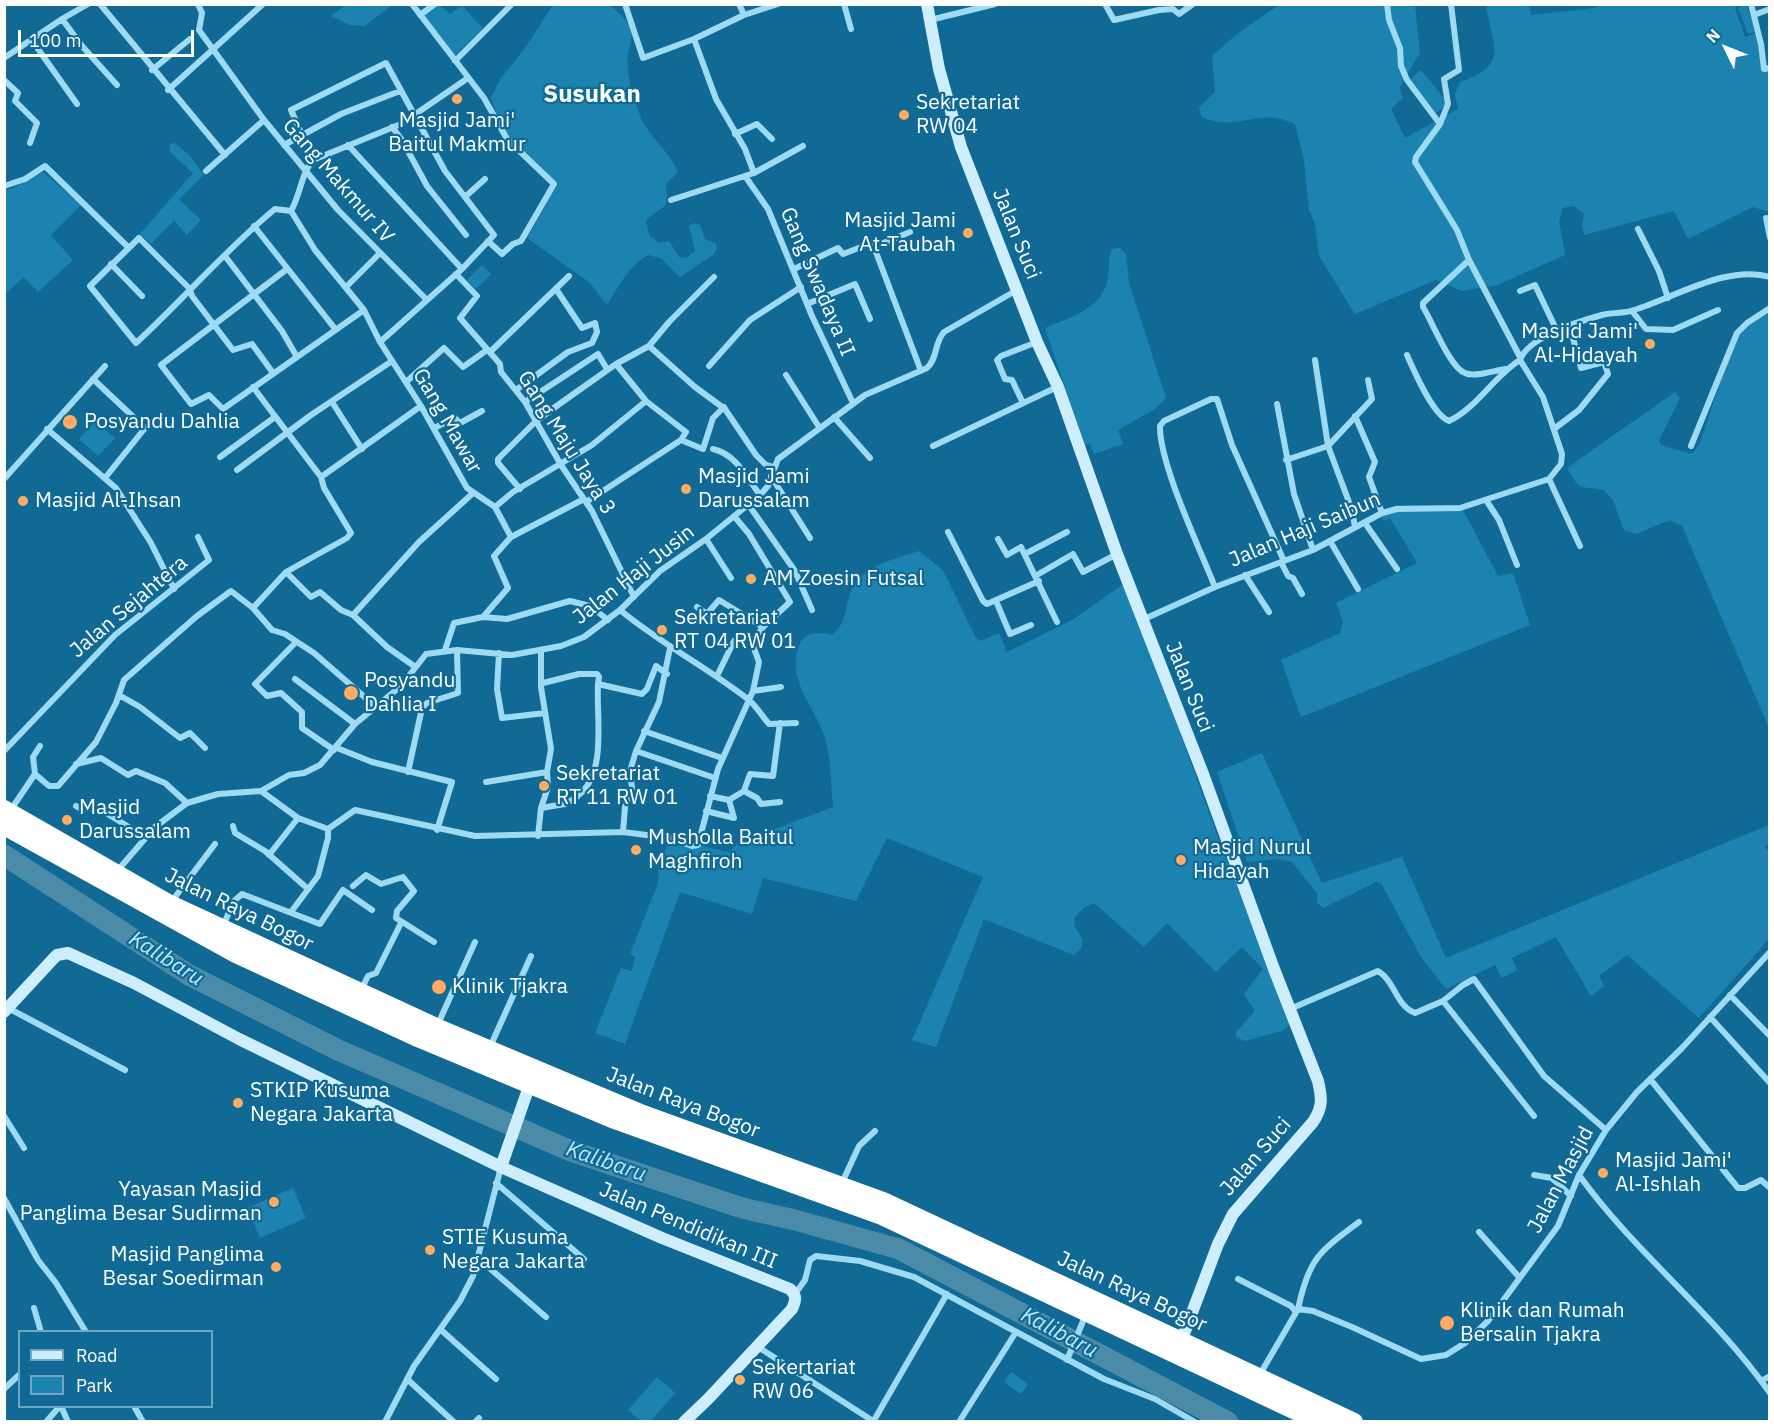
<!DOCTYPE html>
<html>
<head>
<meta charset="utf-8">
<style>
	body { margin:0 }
	#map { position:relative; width:1774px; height:1426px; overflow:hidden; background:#116a95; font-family:"IBM Plex Sans",sans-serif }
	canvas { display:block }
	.frame { position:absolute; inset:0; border:6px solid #fff; pointer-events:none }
	.legend { position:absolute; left:18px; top:1330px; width:195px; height:78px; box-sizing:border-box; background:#116a95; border:2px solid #70a6bf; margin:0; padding:8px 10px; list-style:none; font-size:18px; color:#fff }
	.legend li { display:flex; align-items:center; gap:12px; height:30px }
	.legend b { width:30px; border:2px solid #70a6bf }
	.north { position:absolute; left:1696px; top:18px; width:60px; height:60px; -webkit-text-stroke:4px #116a95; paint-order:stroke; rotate:313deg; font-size:16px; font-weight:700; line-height:24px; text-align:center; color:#fff }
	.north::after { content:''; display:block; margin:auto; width:21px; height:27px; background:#fff; clip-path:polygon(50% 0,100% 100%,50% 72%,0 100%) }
	.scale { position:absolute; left:18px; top:30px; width:176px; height:27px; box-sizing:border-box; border:3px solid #fff; border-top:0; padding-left:8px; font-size:18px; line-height:21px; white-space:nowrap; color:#fff; -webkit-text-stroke:4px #116a95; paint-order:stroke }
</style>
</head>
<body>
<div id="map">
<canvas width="1774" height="1426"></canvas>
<div class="frame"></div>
<ul class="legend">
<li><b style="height:8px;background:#cfeefd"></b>Road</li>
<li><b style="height:16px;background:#1c83b1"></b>Park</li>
</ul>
<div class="north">N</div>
<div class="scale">100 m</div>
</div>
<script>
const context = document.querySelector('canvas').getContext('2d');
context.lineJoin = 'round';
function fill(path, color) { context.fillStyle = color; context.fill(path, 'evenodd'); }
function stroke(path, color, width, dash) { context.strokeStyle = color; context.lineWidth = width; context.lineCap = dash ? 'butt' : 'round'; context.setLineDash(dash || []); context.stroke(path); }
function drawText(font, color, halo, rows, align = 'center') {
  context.font = font + ' "IBM Plex Sans",sans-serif'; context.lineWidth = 4.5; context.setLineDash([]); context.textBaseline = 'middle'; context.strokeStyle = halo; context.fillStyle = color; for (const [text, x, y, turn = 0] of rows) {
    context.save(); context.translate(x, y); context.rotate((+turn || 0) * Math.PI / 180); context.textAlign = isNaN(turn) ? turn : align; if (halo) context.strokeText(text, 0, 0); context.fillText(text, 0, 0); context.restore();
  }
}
fill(new Path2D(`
	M 347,4 L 392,4 L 392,5 L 365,26 L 350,25 L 331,16 Z
	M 440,5 L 450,14 L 462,6 L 483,28 L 454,56 L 424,16 Z
	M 553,5 L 610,5 C 616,11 624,17 629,25 C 635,35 629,45 628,56 C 626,74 632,93 638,110 C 646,136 668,148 678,172 L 666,184 C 669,215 663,202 646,221 L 649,235 L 659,243 L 669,241 L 679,257 L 686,258 L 695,251 L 689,226 L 695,223 L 700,225 L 705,239 L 716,244 L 717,249 L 713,255 L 680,277 L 662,259 L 649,255 C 629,264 619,287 607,305 L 589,282 L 527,238 L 558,184 L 502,129 L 491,98 L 501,78 L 526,47 Z
	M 1279,5 L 1415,5 L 1420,53 L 1399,88 L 1403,98 L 1391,109 L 1405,138 L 1458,109 L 1455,94 L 1460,82 C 1510,65 1493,48 1486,5 L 1530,5 L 1531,15 L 1594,8 L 1603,5 L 1739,5 L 1735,8 L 1745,37 L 1756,33 L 1763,69 L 1769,69 L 1769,212 L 1753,207 L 1688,239 L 1674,211 L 1584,235 L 1582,226 L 1584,214 L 1574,206 L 1563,208 L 1559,221 L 1565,255 L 1497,285 L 1462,291 L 1436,280 L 1355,314 L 1319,256 L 1315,223 L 1309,210 L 1304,160 L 1295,124 C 1289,122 1283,119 1277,118 C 1249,115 1232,130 1202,117 L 1199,108 L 1215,92 L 1212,56 L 1237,34 Z
	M 1746,5 L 1756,31 L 1748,34 L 1738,8 Z
	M 1421,70 L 1448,103 L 1435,114 L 1408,81 Z
	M 175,143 L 190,156 L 204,175 L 179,199 L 201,220 L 187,235 L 174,221 L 151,244 L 140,234 L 193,173 L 170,152 L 170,144 Z
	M 39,173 L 44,173 L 81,205 L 51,235 L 73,260 L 38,292 L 24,277 L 5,294 L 5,190 L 14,188 Z
	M 1120,248 L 1126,254 L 1129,283 L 1166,398 L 1155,409 L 1118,430 L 1123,444 L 1094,454 L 1090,443 L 1084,445 L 1045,328 C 1068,318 1100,310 1107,282 C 1110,271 1107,260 1112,249 Z
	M 482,265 L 491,274 L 476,289 L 467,280 Z
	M 1769,314 L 1769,728 L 1682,526 L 1670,520 L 1636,534 L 1624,530 L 1613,500 L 1604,490 C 1580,485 1581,493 1567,468 L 1675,392 L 1680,398 L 1659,440 L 1661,445 L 1692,454 L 1699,445 L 1737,334 L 1758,316 Z
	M 96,421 L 115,438 L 98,456 L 79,439 Z
	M 1395,505 L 1461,506 L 1498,576 L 1513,573 L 1530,625 L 1301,717 L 1281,660 L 1340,633 L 1343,622 L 1336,603 L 1417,563 L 1390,518 L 1384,521 L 1378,513 Z
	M 919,551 L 943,570 L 976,638 L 981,641 L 999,633 L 1007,652 L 1072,620 L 1125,583 L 1222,848 L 1291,1023 L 1282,1031 L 1245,1041 L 1236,1037 L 1237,1031 L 1255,1011 L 1244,994 L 1263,969 L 1242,947 L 1216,972 L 1167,923 L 1144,947 L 1094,903 L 1084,908 L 1074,918 L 1075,927 L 1083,941 L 1081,948 L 1074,955 L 984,919 L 936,1047 L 912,1040 L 983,877 L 887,838 L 856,901 L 763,878 L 752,914 L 680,892 L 625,1044 L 595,1033 L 621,968 L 632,971 L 635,957 L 630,954 L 658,883 L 659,864 L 669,842 L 679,841 L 729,852 L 738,843 L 833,807 C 831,785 831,760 825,738 C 816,707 784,679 800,644 C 806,631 820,632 832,635 C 847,623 844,611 850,594 C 859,566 895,559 919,551 Z
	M 1262,753 L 1322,883 L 1402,857 L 1446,958 L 1769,825 L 1769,844 L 1765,847 L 1770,854 L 1769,939 L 1699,1018 L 1627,955 L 1599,976 L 1604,986 L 1591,996 L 1556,937 L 1512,958 L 1517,970 L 1502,978 L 1495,965 L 1446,989 L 1421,957 L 1381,883 L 1376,882 L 1323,908 L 1317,903 L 1317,893 L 1292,862 L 1276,859 L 1247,862 L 1217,772 Z
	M 293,1188 L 306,1218 L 260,1238 L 247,1208 Z
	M 1011,1372 L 1028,1384 L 1021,1394 L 1004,1382 Z
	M 657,1377 L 675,1393 L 651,1421 L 641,1421 L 628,1410 Z`), '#1c83b1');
stroke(new Path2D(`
	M 4,855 L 189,975 L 338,1050 L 571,1151 L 742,1208 L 795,1220 L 899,1249 L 1228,1422`), '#4b8ba7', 21);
stroke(new Path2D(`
	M 100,4 L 225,155
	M 198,4 L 202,13 L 199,30 L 264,120
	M 412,4 L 484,98 L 507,139 L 554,184 L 521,241 L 513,244 L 502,254 L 488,241
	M 625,4 L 643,58 L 694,39 L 744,15 L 778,4
	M 739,4 L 744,15
	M 844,4 L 851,29
	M 1105,4 L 1114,20 L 1159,10 L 1173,9 L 1179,14 L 1193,4
	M 1387,4 L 1389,20 L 1400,48 L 1401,66 L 1407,80 L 1440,124 L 1416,157 L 1415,162 L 1457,230 L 1469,260 L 1520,357
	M 1751,4 L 1761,44 L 1764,69 L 1770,68
	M 420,15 L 435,4
	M 1754,15 L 1770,9
	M 62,19 L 82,46 L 117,85
	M 930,20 L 995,4
	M 31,39 L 77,104
	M 694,39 L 716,99 L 745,149 L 754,173
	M 4,58 L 62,19 L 88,4
	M 455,61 L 512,4
	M 152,70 L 190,39
	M 4,80 L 18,93 L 15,101 L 37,123 L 30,143
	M 168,90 L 263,4
	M 1440,124 L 1448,104 L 1444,79 L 1459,70 L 1451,4
	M 392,127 L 402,140 L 427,186 L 466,235
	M 735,134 L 757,124 L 772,139
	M 302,135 L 291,110 L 386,63 L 445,171 L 494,235 L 462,269 L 380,342
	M 284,145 L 341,114 L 400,91
	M 348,145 L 462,269
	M 206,171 L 264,120 L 338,210 L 426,299
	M 745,176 L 768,209 L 812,316 L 853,403
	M 4,186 L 25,179 L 45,166 L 128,247
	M 466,196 L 485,179
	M 671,200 L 754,173 L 803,146
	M 291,211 L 315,250 L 364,310 L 380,342 L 421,406 L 467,488 L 495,507
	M 291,211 C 301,193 301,174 313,160 L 401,124 L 468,78
	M 1766,218 L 1770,238
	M 254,226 L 336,330
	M 1638,229 L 1659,271 L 1668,298
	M 874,247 L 921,371
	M 225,256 L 282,331 L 297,357
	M 1469,260 L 1423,303 L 1423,307 C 1432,321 1450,368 1465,373 C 1475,378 1495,370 1506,369
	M 111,264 L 142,296
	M 287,269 L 161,365 L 191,404 L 209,395 L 223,409 L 364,310
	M 794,269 L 838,248 L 843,254 L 872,243 L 874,247 L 910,232
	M 456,274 L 477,296 L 460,318 L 500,364 L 501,372 L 525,402 L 561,465 L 592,511 L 634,597
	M 346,287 L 379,254
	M 1520,291 L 1535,285 L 1557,331
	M 807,304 L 855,284 L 870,319
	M 1632,311 L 1646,329 L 1673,330 L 1718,310
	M 649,346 L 695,387 L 725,409 L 756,455 L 766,465 L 773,467
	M 490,352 L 569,276
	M 1407,355 C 1414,371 1433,415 1449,421 C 1477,408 1494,376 1520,360
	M 1315,360 L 1328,446 L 1352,510 L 1355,527
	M 709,366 L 750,320 L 801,287
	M 273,373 L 252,344 L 233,350 L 192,296 C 191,293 191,291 189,288 L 139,238 L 90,286 L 136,343 C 183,300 225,250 275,209 L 291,211
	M 786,375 L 819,427
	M 93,379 L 145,428 L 105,478
	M 406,382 L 444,348 L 463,367 L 487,350
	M 516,390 L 568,352 L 592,343 L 597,332 L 595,323 L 582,328 L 556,289
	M 646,401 L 686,432 L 681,440
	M 332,402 L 362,449
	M 525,402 L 598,354 L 607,369
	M 1023,403 L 1012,380 L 1005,379 L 997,360 L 1001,356 L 1037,342
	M 1277,404 L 1294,494 L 1313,550
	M 1355,416 L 1375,462 L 1369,477 L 1382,513
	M 834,417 L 870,458
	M 434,428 L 455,418 L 460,423 L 482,411
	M 47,429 L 116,488 L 151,543 L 174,589
	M 1554,429 L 1579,410 L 1608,374 L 1604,362 L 1581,368 L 1570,327
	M 933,446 L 1057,387
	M 1691,446 L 1737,333 L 1747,323 L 1770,308
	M 713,449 C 736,454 747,478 760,495
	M 220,457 L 275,417
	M 1286,460 L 1328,446 L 1372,399 L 1368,380
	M 237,470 L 311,415 L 392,361
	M 771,476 L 810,538
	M 321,477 L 421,406
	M 4,479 L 105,366
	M 1549,479 L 1580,546
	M 520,489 L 498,463 L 498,459 L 535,422 L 558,405 L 616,364 L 649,346 L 669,322 L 714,277
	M 1486,500 L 1499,520 L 1517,565
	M 586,502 L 681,440 L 703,449 L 713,418 L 724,407
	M 748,504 L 795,571 L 812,610
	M 495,507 L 513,492 L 592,445 L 646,401 L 616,364
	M 1365,523 L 1397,569
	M 948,532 L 983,601 L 987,604 L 1039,581
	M 511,537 L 584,499
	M 706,539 L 731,578
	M 998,539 L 1007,555 L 1021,547 L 1057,622
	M 1330,541 L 1358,589
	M 1025,554 L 1067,532
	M 1281,562 L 1288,576 L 1293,578 L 1302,594
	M 286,572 L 311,597 L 320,592 L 341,610 L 353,615 L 387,647 L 414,666
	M 1037,575 L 1073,554 L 1083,572 L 1117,554
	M 1245,575 L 1269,612
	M 1215,587 C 1200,549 1159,463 1160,426 L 1164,421 L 1211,399 L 1217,399 L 1232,445 L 1284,561
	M 996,601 L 1010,634 L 1031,625
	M 697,607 L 707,614 L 719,600 L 763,627
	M 253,608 L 286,572 L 347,538 L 351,533 L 324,488 L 321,477 L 253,387
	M 620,610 C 661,644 707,667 749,700 C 757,707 762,716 769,724 L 796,723
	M 353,615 L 419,542 L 472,494
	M 483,617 L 507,619 L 570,601 L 590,606 L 608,620
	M 1142,620 L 1215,587 L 1313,550 L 1382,513 L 1397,509 L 1460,508 L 1549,479 L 1561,464 L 1562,454 L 1543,397 L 1520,360 C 1528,337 1580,321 1602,315 C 1613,312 1624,314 1634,310 C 1674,298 1727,264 1770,277
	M 296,642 L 255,684 L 267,696 L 281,693 L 302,712 L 302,728 L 334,750
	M 445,650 L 454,623 L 483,617 L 508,588 L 494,556 L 511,537 L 495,507
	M 499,653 L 497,689 L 502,718 L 545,713
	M 717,676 L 734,641
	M 295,679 L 355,724
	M 543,683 L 579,674 L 597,674 L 599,677 L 598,684
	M 753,691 L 781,687
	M 119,695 L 140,707 L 180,738 L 190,733 L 205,748
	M 644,731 L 722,758
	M 337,748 L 372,762 L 452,782 L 437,830
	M 4,751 L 115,635 L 209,560 L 198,537
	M 636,751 L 715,778
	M 76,764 L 101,758 L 128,775 L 136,771 L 165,783 L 187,803
	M 408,772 L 422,708 L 427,703 L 458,693 L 457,650
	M 35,774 L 49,786 L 58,786 L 96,742 L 116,703 L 124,680 L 197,616 L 231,591 L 253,608 L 272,630 L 285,634 L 314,653 L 376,707
	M 486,782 L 547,772
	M 261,791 L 298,818 L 328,829
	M 744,791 L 757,798 L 761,804 L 780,802
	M 580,794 C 607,770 596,717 598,684 L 642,694 L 647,689 L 656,666 L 667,674
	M 710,796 L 729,800 L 744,791 L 750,774 L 773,776 L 780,723
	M 76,806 L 81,809 L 98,808 L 145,837
	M 541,808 L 565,804 L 577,797
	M 10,811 L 35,774 L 33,757 L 40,746
	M 706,811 L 734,818 L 729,800
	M 233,826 L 235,833 L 265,851 L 308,889
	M 328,829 L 355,810 L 475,836 L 623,832 L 670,838 L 692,846 L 698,845 L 718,769 L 753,691 L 759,662 L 752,643 L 763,627 L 790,602 L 749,534 L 734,516
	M 623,832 L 625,807 L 632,788 L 630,771 L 636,751 L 659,702 L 670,648
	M 538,836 L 541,808 L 548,787 L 547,772 L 551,749 L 541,687 L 541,650
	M 269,855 L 298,818
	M 118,870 L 155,827 L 187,803 L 218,794 L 261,791 L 289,775 L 304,773 L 320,765 L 355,724 L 401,686 L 426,654 L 457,650 L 512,655 L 561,646 L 584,637 L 620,610 L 660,571 L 706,539 L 760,495 L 768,486 L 778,459 L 865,395 L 927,368 C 938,358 934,343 944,332 L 1017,290
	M 353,886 L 366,875 L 381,884 L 403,877 L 414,891 L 397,911 L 396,918 L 434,942
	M 172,901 L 215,844
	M 291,912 L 318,876 L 328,838 L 328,829
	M 223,926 L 234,901 L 242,894 L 320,924 L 343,890 L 372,910
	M 361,990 L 368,976 L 376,973 L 401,923
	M 1730,995 L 1770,1036
	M 1443,1001 L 1534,1116
	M 8,1008 L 125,1070
	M 1290,1009 L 1378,971 C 1395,981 1396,1006 1415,1013 L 1443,1001 L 1463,985 L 1474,979 L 1544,1076 L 1606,1130
	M 1710,1017 L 1770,1083
	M 438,1024 L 475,942
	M 490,1047 L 531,956
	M 1650,1079 L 1738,1188 L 1745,1188 L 1761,1180 L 1770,1188
	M 4,1116 L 24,1148
	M 1534,1175 L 1552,1178 L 1571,1196
	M 1579,1175 C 1635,1253 1714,1313 1770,1393
	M 496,1183 L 584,1259
	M 841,1185 L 859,1146 L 875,1131
	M 4,1198 L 38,1260 L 56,1283 L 86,1332
	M 1479,1232 L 1519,1277
	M 479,1259 L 546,1317
	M 1238,1279 L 1291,1306 L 1295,1311
	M 795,1294 L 805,1280 L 810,1260 L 816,1256 L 860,1261 L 914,1277 L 1104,1379 L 1155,1399 L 1195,1422
	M 34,1308 L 41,1332
	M 1298,1309 C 1309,1258 1319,1252 1359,1222
	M 440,1329 L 496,1379
	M 758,1347 L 873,1421
	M 1067,1360 L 1086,1314
	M 1259,1376 L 1298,1309 L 1313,1311 L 1352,1327 L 1421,1359 L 1446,1355 L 1465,1343 L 1488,1321 L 1558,1226 L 1579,1175 L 1606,1130 L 1637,1092 L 1682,1048 L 1770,952
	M 407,1379 L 454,1422
	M 1761,1381 L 1770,1376
	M 4,1389 L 20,1374
	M 61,1406 L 68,1422
	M 134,1406 L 143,1422
	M 46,1422 L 60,1406
	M 385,1422 L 414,1366 L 460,1301 L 473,1276 L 501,1167
	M 475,1422 L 479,1418
	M 873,1422 L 947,1294
	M 959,1422 L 1016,1332`), '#9fdaf3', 6);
stroke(new Path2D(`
	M 927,4 L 939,69 L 961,147 L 1037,342 L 1058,387 L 1117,554 L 1203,774 L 1274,969 L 1318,1081 C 1322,1098 1323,1107 1313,1122 L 1233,1214 L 1218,1244 L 1179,1347
	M 4,1012 L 53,959 L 57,955 L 68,953 L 134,983 L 239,1039 L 501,1167 L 662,1238 L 790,1289 C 797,1296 796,1300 792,1309 L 709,1398 L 684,1422
	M 501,1167 L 532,1078`), '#cfeefd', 12);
stroke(new Path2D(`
	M 4,809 L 170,904 L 436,1027 L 643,1114 L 883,1201 L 1354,1422
	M 4,826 L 236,954 L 420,1039 L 612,1119 L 882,1216 L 1319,1422`), '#fff', 18);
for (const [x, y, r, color] of [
	[457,99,6,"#ffab61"],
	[904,115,6,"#ffab61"],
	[968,233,6,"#ffab61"],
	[1650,344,6,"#ffab61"],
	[70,422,8,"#ffab61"],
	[686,489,6,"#ffab61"],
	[23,501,6,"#ffab61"],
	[751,579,6,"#ffab61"],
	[662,630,6,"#ffab61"],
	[351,693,8,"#ffab61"],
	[544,786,6,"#ffab61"],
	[67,820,6,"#ffab61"],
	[636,850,6,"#ffab61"],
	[1181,860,6,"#ffab61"],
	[439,987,8,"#ffab61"],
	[238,1103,6,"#ffab61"],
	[1603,1173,6,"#ffab61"],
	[274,1202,6,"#ffab61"],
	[430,1250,6,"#ffab61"],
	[276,1267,6,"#ffab61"],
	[1447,1323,8,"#ffab61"],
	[740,1380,6,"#ffab61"]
]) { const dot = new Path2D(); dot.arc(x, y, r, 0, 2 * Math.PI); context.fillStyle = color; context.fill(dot); stroke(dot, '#116a95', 2); }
drawText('21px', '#fff', '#116a95', [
	["Sekretariat",916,103],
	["RW 04",916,127],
	["Masjid Jami'",457,121,"center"],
	["Baitul Makmur",457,145,"center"],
	["Masjid Jami",956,221,"right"],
	["At-Taubah",956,245,"right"],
	["Masjid Jami'",1638,332,"right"],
	["Al-Hidayah",1638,356,"right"],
	["Posyandu Dahlia",84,422],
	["Masjid Jami",698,477],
	["Darussalam",698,501],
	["Masjid Al-Ihsan",35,501],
	["AM Zoesin Futsal",763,579],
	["Sekretariat",674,618],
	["RT 04 RW 01",674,642],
	["Posyandu",364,681],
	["Dahlia I",364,705],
	["Sekretariat",556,774],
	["RT 11 RW 01",556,798],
	["Masjid",79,808],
	["Darussalam",79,832],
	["Musholla Baitul",648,838],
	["Maghfiroh",648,862],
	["Masjid Nurul",1193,848],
	["Hidayah",1193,872],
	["Klinik Tjakra",452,987],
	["STKIP Kusuma",250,1091],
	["Negara Jakarta",250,1115],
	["Masjid Jami'",1615,1161],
	["Al-Ishlah",1615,1185],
	["Yayasan Masjid",262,1190,"right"],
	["Panglima Besar Sudirman",262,1214,"right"],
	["STIE Kusuma",442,1238],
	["Negara Jakarta",442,1262],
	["Masjid Panglima",264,1255,"right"],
	["Besar Soedirman",264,1279,"right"],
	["Klinik dan Rumah",1460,1311],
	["Bersalin Tjakra",1460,1335],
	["Sekertariat",752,1368],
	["RW 06",752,1392]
], 'left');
drawText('21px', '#fff', '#116a95', [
	["Gang Makmur IV",338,181,49],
	["Jalan Suci",1016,234,68],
	["Gang Swadaya II",817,282,67],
	["Gang Mawar",447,421,60],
	["Gang Maju Jaya 3",566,443,58],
	["Jalan Haji Saibun",1305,530,-23],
	["Jalan Haji Jusin",634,575,-38],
	["Jalan Sejahtera",129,607,-40],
	["Jalan Suci",1189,687,68],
	["Jalan Raya Bogor",239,910,26],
	["Jalan Raya Bogor",683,1103,21],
	["Jalan Suci",1256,1157,-49],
	["Jalan Masjid",1561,1180,-62],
	["Jalan Pendidikan III",688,1226,23],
	["Jalan Raya Bogor",1132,1292,25]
]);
drawText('italic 22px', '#bce8fb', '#116a95', [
	["Kalibaru",166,959,32],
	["Kalibaru",606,1162,19],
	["Kalibaru",1059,1333,28]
]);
drawText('bold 24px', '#fff', '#116a95', [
	["Susukan",592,95]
]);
</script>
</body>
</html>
